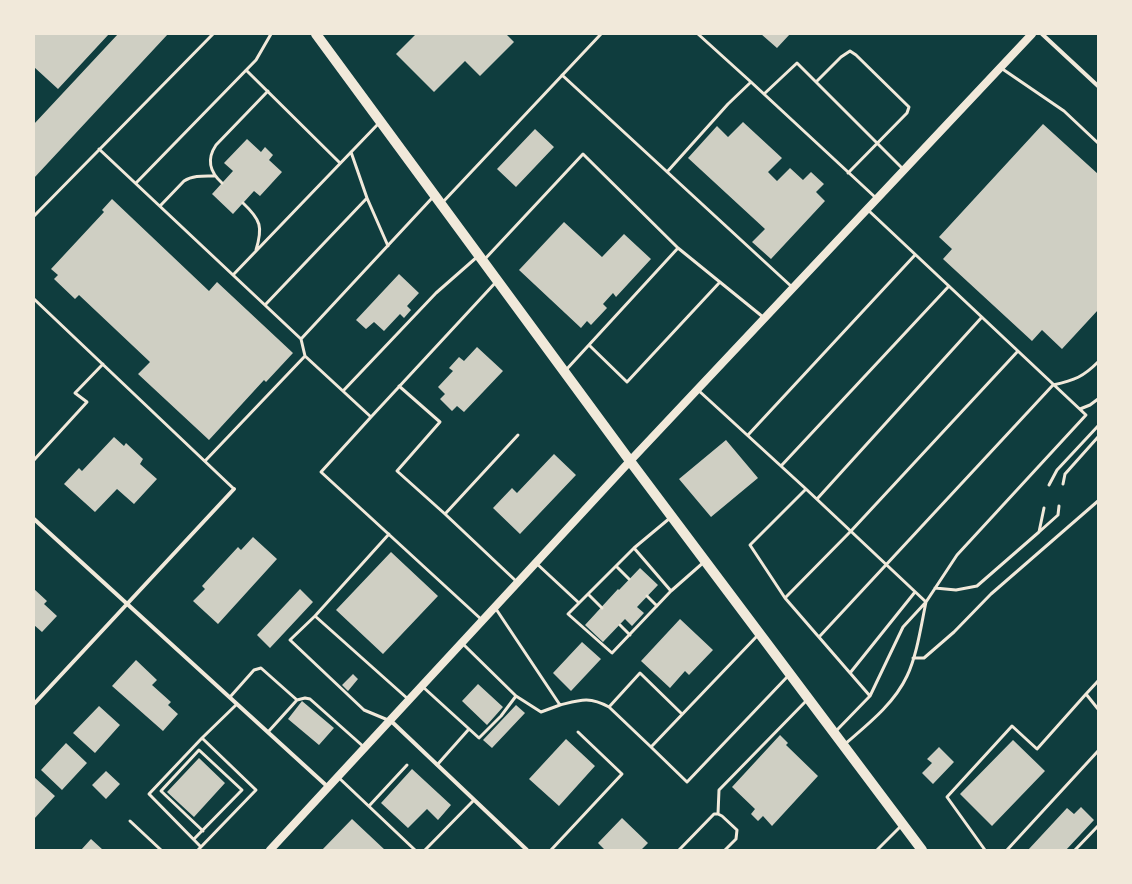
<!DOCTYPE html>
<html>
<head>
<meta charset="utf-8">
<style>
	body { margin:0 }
	#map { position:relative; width:1132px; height:884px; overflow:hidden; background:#0f3d3e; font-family:Quicksand,sans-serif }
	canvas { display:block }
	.frame { position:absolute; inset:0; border:35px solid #f1e9da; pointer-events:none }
</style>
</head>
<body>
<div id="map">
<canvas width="1132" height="884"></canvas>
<div class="frame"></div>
</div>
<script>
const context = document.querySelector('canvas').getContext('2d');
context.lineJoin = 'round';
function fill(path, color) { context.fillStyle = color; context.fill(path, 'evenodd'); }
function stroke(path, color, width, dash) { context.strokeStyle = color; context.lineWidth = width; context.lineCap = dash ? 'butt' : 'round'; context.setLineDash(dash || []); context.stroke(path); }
fill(new Path2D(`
	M 34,34 L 109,34 L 58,89 L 34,67 Z
	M 118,34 L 168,34 L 34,178 L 34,124 Z
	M 416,34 L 506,34 L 514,42 L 480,76 L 465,61 L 434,92 L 396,54 Z
	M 761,34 L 790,34 L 777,48 Z
	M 743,122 L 782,158 L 768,172 L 777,181 L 790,168 L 803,180 L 811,172 L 824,184 L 816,192 L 825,201 L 771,259 L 752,242 L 765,229 L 688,158 L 717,126 L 728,137 Z
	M 1043,124 L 1098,174 L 1098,310 L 1062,349 L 1042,330 L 1032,341 L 943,259 L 952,249 L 939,237 Z
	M 535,129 L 554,147 L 516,187 L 497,169 Z
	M 247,139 L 261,152 L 265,147 L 273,155 L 269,160 L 282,172 L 260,196 L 254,191 L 233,214 L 212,194 L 233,171 L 224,163 Z
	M 112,199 L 209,291 L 217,282 L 293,353 L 266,382 L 264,380 L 209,440 L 138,374 L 150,362 L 79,295 L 75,299 L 54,279 L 58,275 L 51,269 L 104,212 L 102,210 Z
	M 564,222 L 602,257 L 624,234 L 651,259 L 616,297 L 613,293 L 603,304 L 607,308 L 591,325 L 587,321 L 581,328 L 519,270 Z
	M 399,274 L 419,293 L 407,306 L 411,310 L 404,318 L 400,314 L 384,331 L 374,322 L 366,329 L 356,320 Z
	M 477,347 L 503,371 L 464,412 L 457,406 L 452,411 L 440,399 L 445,394 L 438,387 L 453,371 L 449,368 L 459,357 L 464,361 Z
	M 114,437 L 124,446 L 126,443 L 143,459 L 140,464 L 157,479 L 134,504 L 117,489 L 95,512 L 64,484 L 79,468 L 82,471 Z
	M 726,440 L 758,478 L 711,517 L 679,479 Z
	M 554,454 L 576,475 L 520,534 L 493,508 L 512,488 L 517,493 Z
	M 253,537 L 277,559 L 218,624 L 193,601 L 205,589 L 202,586 L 238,547 L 241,550 Z
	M 391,552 L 438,596 L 383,654 L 336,610 Z
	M 640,568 L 658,585 L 637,607 L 644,613 L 632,626 L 625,619 L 603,642 L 585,625 L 618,589 L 619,590 Z
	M 34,589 L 47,601 L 44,604 L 57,616 L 42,632 L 34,625 Z
	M 300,589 L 313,602 L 270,648 L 257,635 Z
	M 680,619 L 713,650 L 689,675 L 685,671 L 670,688 L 641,661 Z
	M 582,642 L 601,659 L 571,691 L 553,673 Z
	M 136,660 L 157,680 L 152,685 L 171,702 L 168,705 L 178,714 L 163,731 L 112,686 Z
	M 353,674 L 358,679 L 348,691 L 342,685 Z
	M 478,684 L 503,707 L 487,725 L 462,701 Z
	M 302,701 L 334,728 L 319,745 L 288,719 Z
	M 516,705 L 525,713 L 492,748 L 483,740 Z
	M 99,706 L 120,725 L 95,753 L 73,733 Z
	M 780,735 L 788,743 L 786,745 L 818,776 L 772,826 L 763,816 L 758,821 L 751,814 L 755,809 L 732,787 Z
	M 566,739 L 595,766 L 559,806 L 529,779 Z
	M 1013,740 L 1045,771 L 992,826 L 960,794 Z
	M 66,743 L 87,763 L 62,790 L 41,770 Z
	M 939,747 L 954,762 L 933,784 L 922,773 L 932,763 L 927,759 Z
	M 199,758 L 225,783 L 194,817 L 167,792 Z
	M 412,769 L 451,805 L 438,820 L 427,809 L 408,828 L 381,803 Z
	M 106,771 L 120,784 L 106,799 L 92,785 Z
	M 34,777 L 55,796 L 34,819 Z
	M 1081,807 L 1094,820 L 1066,850 L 1028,850 L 1067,808 L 1074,814 Z
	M 622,818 L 648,843 L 641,850 L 605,850 L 598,843 Z
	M 352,819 L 385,850 L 322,850 Z
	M 91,839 L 103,850 L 81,850 Z`), '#cfcfc3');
stroke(new Path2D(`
	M 698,34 L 751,82
	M 1001,68 L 1064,111 L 1098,143
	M 246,70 L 340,163
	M 562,75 L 792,287
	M 816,82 L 841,57 L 850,51 L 856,55 L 909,107 L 907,113 L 848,173
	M 764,94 L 797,63 L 903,169
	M 99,149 L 301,339 L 305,356 L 205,461
	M 351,152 L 367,198
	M 667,172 L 728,104 L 751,82 L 876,198
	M 136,183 L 256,60 L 271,34
	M 222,183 C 210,172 206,160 216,145 L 268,91
	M 243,203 C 261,220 263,227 256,250
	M 442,203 L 601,34
	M 160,206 L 184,181 C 193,175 204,176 215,176
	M 34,216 L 213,34
	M 484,260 L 583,154 L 678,248
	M 233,275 L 379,123
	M 34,299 L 234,489
	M 265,305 L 367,198 L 388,246
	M 301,339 L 433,197
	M 589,345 L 627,382 L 720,282
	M 305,356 L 371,417 L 496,282
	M 565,371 L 678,248 L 763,317
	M 399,386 L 440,422 L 397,471 L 445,514
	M 698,390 L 806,489 L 926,602 L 957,555 L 1086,415 L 868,210
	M 343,391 L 436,293 L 477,257
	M 1080,409 L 1090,405 L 1098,399
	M 371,417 L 321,472 L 482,620
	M 748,435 L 915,255
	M 34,460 L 87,402 L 75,393 L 103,364
	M 781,466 L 949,286
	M 1063,484 L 1065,474 L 1098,437
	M 1049,485 L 1057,470 L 1098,426
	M 806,489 L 750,545 L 785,598 L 870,696
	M 817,499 L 982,317
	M 670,518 L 634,548 L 568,614 L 612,653 L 671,591 L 704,562
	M 1039,532 L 1058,515 L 1059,506
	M 389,534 L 315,616 L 408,699
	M 634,548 L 671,591
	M 536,563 L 579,603
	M 616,566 L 629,579
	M 516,581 L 445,514 L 518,435
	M 935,588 L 956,590 L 977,586 L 1039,532 L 1044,508
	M 588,594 L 602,608
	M 647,596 L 657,606
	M 785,598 L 851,531 L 1018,351
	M 496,609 L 560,705 L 541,712 L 516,696
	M 315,616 L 290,640 L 364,710 L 388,720
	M 620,625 L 630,635
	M 758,635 L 651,747 L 687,782 L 788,676
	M 819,637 L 1053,385 C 1075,380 1083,377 1098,362
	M 913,658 L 924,658 L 954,632 L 991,594 L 1098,501
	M 850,673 L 915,592
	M 1098,681 L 1086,694 L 1098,709
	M 423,687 L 479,738 L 501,716 L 516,696 L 463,644
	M 230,697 L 254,670 L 261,668 L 297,700 L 305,698 L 310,699 L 365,748
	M 560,705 C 580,700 589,696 609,707
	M 836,731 L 870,696 L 903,627 L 926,602 C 921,626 917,655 907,676 C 894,704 867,725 845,744
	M 268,732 L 297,700
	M 202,738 L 237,704
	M 651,747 L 609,707 L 640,673 L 682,714
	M 437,765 L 469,729
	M 338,777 L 415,850
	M 369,806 L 407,765
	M 718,814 L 719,790 L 807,700
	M 130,821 L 161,850
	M 194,839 L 242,790 L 199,750 L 161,791 L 203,831
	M 198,850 L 256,790 L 202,738 L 149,794 L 201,847
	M 425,850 L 474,800
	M 551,850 L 622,774 L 578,732
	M 679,850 L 714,814 L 718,814 L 722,816 L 737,830 L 736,839 L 725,850
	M 877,850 L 901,826
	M 985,850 L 947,797 L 1012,726 L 1037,749 L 1086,694
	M 1007,850 L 1098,751
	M 1075,850 L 1098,826`), '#f1e9da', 3);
stroke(new Path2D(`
	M 1042,34 L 1098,86
	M 34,519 L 328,787
	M 34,704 L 234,489
	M 390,720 L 527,850`), '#f1e9da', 4);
stroke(new Path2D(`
	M 270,850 L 630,461 L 1032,34`), '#f1e9da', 8);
stroke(new Path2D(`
	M 316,34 L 630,461 L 922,850`), '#f1e9da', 10);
</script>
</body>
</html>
